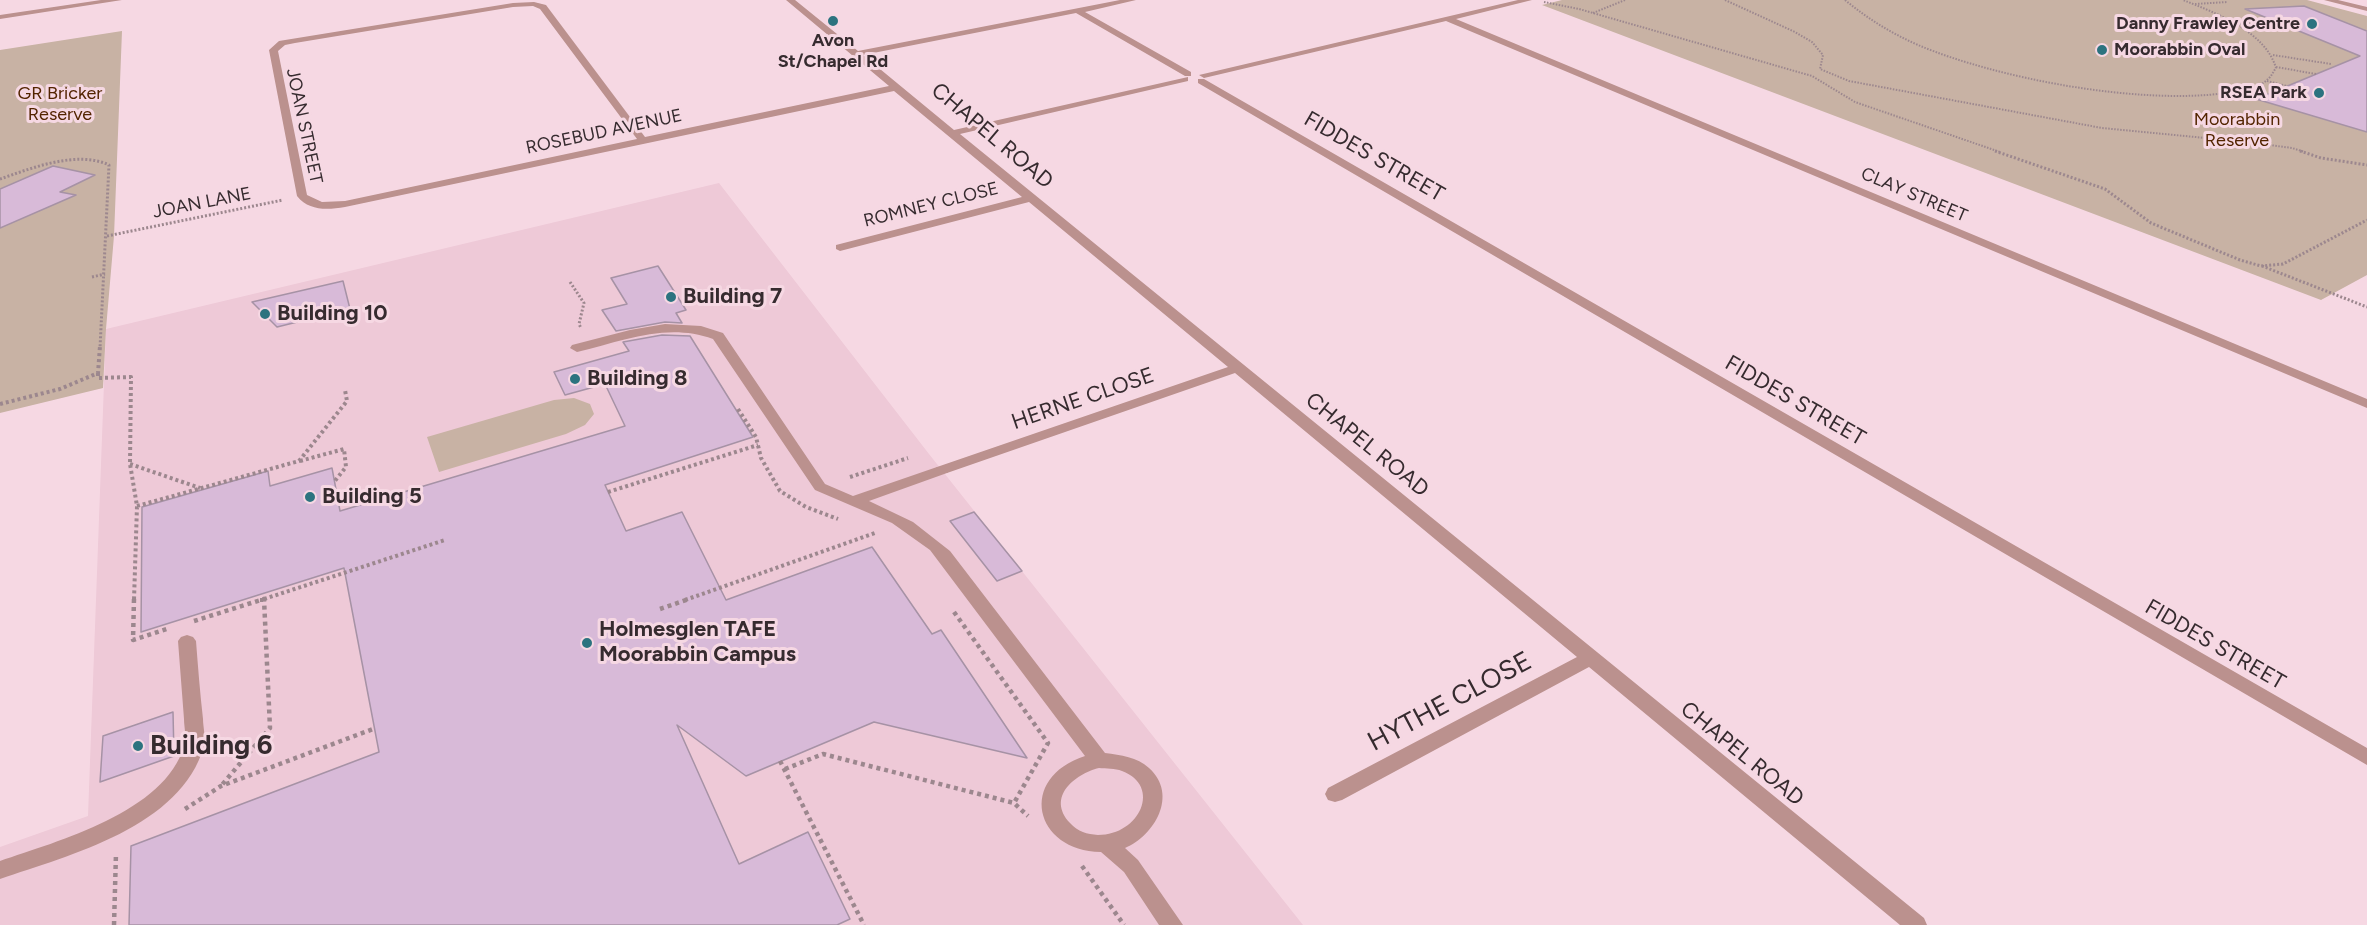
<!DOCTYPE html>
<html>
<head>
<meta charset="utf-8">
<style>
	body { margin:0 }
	canvas { display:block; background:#f6d8e3 }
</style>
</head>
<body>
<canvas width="2367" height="925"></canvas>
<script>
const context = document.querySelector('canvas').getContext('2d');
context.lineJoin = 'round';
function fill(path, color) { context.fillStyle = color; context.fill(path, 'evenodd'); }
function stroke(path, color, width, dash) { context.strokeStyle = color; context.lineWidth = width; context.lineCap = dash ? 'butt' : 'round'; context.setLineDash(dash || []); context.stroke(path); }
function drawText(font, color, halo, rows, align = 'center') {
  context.font = font + ' Figtree,sans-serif'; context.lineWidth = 6; context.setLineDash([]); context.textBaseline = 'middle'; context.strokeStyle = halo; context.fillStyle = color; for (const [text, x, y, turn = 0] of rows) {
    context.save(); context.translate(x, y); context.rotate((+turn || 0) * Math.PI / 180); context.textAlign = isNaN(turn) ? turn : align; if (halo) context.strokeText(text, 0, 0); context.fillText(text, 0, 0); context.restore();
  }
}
fill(new Path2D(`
	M 719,183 L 929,454 L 1303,925 L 0,925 L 0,847 L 88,816 L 106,329 Z`), '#eec9d7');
fill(new Path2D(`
	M 1562,0 L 2307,0 L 2367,16 L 2367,275 L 2321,300 L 1542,5 Z
	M 122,31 L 114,236 L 106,329 L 103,388 L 0,413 L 0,50 Z
	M 574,398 L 590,404 L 594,414 L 585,425 L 566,434 L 439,472 L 427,437 L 554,400 Z`), '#c8b2a4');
const building = new Path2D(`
	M 2304,6 L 2367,31 L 2367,132 L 2256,99 L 2360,56 L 2245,9 Z
	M 53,166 L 95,175 L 60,192 L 76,195 L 0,228 L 0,189 Z
	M 658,266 L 686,310 L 676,313 L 682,323 L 665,322 L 616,331 L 602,310 L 627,304 L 611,278 Z
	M 343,281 L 350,309 L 277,327 L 252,302 Z
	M 662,335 L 690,336 L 753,437 L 605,485 L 626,531 L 682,512 L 726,600 L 872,547 L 932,634 L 941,630 L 1027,758 L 874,722 L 746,776 L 677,725 L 739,864 L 808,832 L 850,919 L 837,925 L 129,925 L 131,846 L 379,752 L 344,568 L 141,632 L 142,507 L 268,471 L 270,486 L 332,468 L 340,511 L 625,426 L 605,384 L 565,395 L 554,372 L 629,351 L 623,342 Z
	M 974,512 L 1022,571 L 997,581 L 950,521 Z
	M 173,712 L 174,756 L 100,782 L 103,736 Z`);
fill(building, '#d8bad8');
stroke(building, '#a692a5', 1.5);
stroke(new Path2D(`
	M 1725,0 L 1795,32 L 1812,42 L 1823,55 L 1820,69 L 1849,81 L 2102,128 L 2247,142 L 2292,148 L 2305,152
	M 1845,0 C 1868,19 1891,33 1918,45 C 1999,79 2139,105 2226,93 C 2239,92 2258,89 2268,79 C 2271,77 2273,72 2276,68 C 2265,31 2216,13 2183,0
	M 1544,2 L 1579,9 L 1812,76 L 1855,102 L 2000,152
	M 2195,4 L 2227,2
	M 1593,13 L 1625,0
	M 2237,24 L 2275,22
	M 2273,55 L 2331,64
	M 2276,67 L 2316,74
	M 2267,81 L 2287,86`), '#9c878e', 2, [1.5, 1.5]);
stroke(new Path2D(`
	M 1995,151 L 2105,189 L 2151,223 L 2240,260 L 2261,266 L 2283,264 L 2367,220
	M 2300,151 L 2321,158 L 2367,165
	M 0,179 C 32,168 77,150 109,165 L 100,348
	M 107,236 L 283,200
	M 2262,266 L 2367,307
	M 92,277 L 105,274
	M 570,282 L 584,303 L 579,324 L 581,328`), '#9c878e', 3, [2, 2]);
stroke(new Path2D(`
	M 98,373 L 98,378 L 131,377 L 130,464 L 137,506 L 134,600
	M 0,404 L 60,389 L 98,373 L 100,346
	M 738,409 L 756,437 L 761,458 L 780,491 L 806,507 L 838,519
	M 300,461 L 344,449 L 346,467 L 334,482
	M 130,464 L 200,488
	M 850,477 L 908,458
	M 608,492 L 758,445
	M 137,506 L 299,461 L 347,401 L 345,390
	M 264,599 L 445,540
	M 260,600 L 264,600
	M 685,600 L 875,533`), '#9c878e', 4, [3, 3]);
stroke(new Path2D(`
	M 134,599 L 133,640 L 167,629
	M 660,609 L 689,599
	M 954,612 L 1048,743 L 1014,803
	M 194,621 L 264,599 L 270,728 L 221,786
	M 780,761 L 864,925
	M 785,769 L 823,754 L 1014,803 L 1028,816
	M 185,809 L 221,786 L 373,729
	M 1082,866 L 1124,925
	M 114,925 L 116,853`), '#9c878e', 4.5, [4, 4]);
fill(new Path2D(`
	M 665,324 L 701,326 L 723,333 L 825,484 L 853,496 L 937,467 L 947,467 L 950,470 L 947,473 L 869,501 L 913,522 L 950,551 L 1105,753 C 1121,755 1137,757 1149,768 C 1179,795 1154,836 1125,848 L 1138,860 L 1183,925 L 1159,925 L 1124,872 L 1101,852 C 1034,851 1017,778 1085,756 L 930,550 L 892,523 L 815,490 L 713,339 C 667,322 623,341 577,352 L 570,348 L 572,345 L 630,330 ZM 1099,768 C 1106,769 1115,768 1122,771 C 1162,786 1140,835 1098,835 C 1087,834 1078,832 1070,823 C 1046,797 1075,774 1099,768 Z
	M 187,635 L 193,637 L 196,641 C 198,667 200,693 203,719 C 203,727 206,738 204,746 C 181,827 70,855 0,879 L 0,861 C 58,841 165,812 184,746 C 187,738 184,727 184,719 C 182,693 180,667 178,641 L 181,637 Z`), '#bb918e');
fill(new Path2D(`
	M 101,0 L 122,0 L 0,19 L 0,15 Z
	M 786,0 L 795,0 L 858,51 L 1120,0 L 1136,0 L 1085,12 L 1191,72 L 1191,76 L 1185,76 L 1076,13 L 863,55 L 954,130 L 1188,77 L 1188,81 L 960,134 L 1924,918 L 1927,925 L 1900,925 L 1589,667 L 1342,800 L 1335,802 L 1328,800 L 1325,794 L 1328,788 L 1577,657 L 1235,373 L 947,473 L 937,473 L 934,470 L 937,467 L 1228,367 L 1029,202 L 840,251 L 836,249 L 836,245 L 1022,197 L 894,91 L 345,207 C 327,210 309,211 297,196 L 269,50 L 279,41 L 513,3 L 534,2 L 546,5 L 645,137 L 889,86 ZM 533,6 L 540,9 L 637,139 L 345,201 L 322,202 L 307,195 L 278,51 L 285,45 L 295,43 L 513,7 Z
	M 1518,0 L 1532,0 L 1456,19 L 2367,399 L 2367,408 L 1446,21 L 1204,78 L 1199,75 Z
	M 2324,0 L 2338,0 L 2367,7 L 2367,11 Z
	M 1198,79 L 1204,79 L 2367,748 L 2367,765 L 1198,83 Z`), '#bb918e');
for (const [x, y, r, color] of [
	[833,21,6,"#2c737f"],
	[2312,24,6,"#2c737f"],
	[2102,50,6,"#2c737f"],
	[2319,93,6,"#2c737f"],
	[671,297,6,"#2c737f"],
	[265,314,6,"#2c737f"],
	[575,379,6,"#2c737f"],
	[310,497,6,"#2c737f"],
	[587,643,6,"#2c737f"],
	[138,746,6,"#2c737f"]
]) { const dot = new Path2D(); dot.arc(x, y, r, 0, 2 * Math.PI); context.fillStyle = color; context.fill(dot); stroke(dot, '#f6d8e3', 2); }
drawText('bold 18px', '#362b2f', '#f6d8e3', [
	["Danny Frawley Centre",2300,24],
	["Avon",833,41,"center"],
	["St/Chapel Rd",833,62,"center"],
	["Moorabbin Oval",2114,50,"left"],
	["RSEA Park",2307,93]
], 'right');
drawText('18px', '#532400', '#f6d8e3', [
	["GR Bricker",60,94],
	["Reserve",60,115],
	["Moorabbin",2237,120],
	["Reserve",2237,141]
]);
drawText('18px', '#362b2f', '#f6d8e3', [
	["JOAN STREET",304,126,78],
	["ROSEBUD AVENUE",604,132,-12],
	["CLAY STREET",1914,195,23],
	["JOAN LANE",202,203,-11],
	["ROMNEY CLOSE",931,205,-14]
]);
drawText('22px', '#362b2f', '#f6d8e3', [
	["CHAPEL ROAD",992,136,40],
	["FIDDES STREET",1374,157,30],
	["HERNE CLOSE",1083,399,-19],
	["FIDDES STREET",1795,401,30],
	["CHAPEL ROAD",1367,445,39],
	["FIDDES STREET",2215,645,30],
	["CHAPEL ROAD",1742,754,39]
]);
drawText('bold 22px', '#362b2f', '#f6d8e3', [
	["Building 7",683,297],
	["Building 10",277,314],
	["Building 8",587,379],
	["Building 5",322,497],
	["Holmesglen TAFE",599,630],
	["Moorabbin Campus",599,655]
], 'left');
drawText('27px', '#362b2f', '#f6d8e3', [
	["HYTHE CLOSE",1450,702,-28]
]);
drawText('bold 27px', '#362b2f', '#f6d8e3', [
	["Building 6",150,746]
], 'left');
</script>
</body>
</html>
